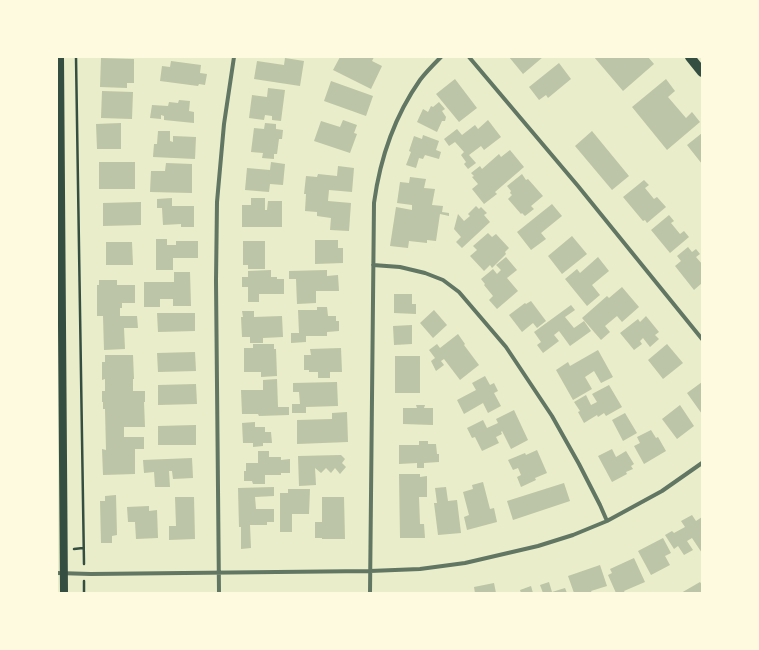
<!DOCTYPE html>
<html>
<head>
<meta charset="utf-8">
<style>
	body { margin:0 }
	#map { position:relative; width:759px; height:650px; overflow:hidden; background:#e9edc9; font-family:Inter,sans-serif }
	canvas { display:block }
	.frame { position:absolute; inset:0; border:58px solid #fefae0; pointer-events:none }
</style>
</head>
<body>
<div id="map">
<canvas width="759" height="650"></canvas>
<div class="frame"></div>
</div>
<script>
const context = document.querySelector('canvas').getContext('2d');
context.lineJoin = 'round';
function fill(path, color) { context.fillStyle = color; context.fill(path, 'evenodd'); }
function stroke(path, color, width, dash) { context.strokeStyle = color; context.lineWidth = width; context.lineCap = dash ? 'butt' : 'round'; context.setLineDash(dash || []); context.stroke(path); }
fill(new Path2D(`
	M 340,57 L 374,57 L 372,61 L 382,66 L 371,89 L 333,70 Z
	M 509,57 L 543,57 L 523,74 Z
	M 594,57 L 648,57 L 654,64 L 623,91 Z
	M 101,58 L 134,59 L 134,83 L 127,83 L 127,88 L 100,87 Z
	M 285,58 L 304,61 L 300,86 L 254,79 L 257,61 L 284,65 Z
	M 171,61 L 201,65 L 200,73 L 207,74 L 205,85 L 199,84 L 198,86 L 160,81 L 162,66 L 170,67 Z
	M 559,63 L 571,79 L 548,98 L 546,95 L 539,100 L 529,87 Z
	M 455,79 L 477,108 L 459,122 L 436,94 Z
	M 666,79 L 675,91 L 668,97 L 686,118 L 692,112 L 700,122 L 667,150 L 632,107 Z
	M 331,81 L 373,96 L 366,116 L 324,101 Z
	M 268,88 L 285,90 L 281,121 L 272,120 L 272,116 L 265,115 L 264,120 L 249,118 L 252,95 L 267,97 Z
	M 102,91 L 133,92 L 132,119 L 101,118 Z
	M 179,100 L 190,101 L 189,111 L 194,112 L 194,123 L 164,120 L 164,116 L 161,115 L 161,119 L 150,118 L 152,105 L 168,106 L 169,102 L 178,103 Z
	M 439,102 L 445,109 L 442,111 L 446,117 L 445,121 L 442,121 L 437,132 L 417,122 L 423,109 L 428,112 L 431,106 L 433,107 Z
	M 343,120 L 357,125 L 354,133 L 357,134 L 350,153 L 314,141 L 321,121 L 340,127 Z
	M 488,120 L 501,137 L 484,150 L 481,146 L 469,155 L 476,163 L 468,169 L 464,164 L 466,162 L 461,155 L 464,152 L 455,142 L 449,146 L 444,139 L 457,129 L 462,135 L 475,125 L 478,129 Z
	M 121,123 L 121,149 L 97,149 L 96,124 Z
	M 265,123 L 276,124 L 276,129 L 283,130 L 282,139 L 279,139 L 277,154 L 274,154 L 274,159 L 262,158 L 263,153 L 251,152 L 254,128 L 264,129 Z
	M 158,131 L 170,131 L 170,141 L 173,142 L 173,136 L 196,137 L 195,159 L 153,157 L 154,144 L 157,144 Z
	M 592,131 L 629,176 L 612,190 L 575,146 Z
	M 702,133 L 702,164 L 687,145 Z
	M 423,135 L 439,141 L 436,150 L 441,152 L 439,159 L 425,155 L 423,159 L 419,158 L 416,168 L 406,165 L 411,152 L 409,151 L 414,136 L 422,139 Z
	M 510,150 L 524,167 L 495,192 L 497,194 L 484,204 L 472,189 L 478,184 L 472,177 L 474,176 L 471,173 L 480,166 L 482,169 L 499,154 L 501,157 Z
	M 99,162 L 135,162 L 135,189 L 99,189 Z
	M 271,162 L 285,164 L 283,185 L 270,184 L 269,192 L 245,190 L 247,168 L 270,170 Z
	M 166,163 L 192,164 L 192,193 L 150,192 L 151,171 L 165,171 Z
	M 338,166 L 354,168 L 352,192 L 329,190 L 328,201 L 351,203 L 349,231 L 330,230 L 331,218 L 317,216 L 317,212 L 305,211 L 306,194 L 304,194 L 306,176 L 317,177 L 318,174 L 337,176 Z
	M 522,174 L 526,180 L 528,179 L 543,196 L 531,206 L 534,209 L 525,216 L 522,213 L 521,214 L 508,199 L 512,195 L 510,193 L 511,191 L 507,186 Z
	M 410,177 L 426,179 L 424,188 L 435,189 L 432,205 L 443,206 L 442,212 L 449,213 L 449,216 L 440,214 L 436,241 L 427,240 L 427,243 L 409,241 L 408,248 L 390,246 L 396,207 L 412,210 L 412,205 L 397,203 L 400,182 L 409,183 Z
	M 644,180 L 649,185 L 645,188 L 654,199 L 657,197 L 666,207 L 647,223 L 645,220 L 643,221 L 623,197 Z
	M 172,198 L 172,206 L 194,206 L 194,227 L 181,227 L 181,224 L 163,225 L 162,208 L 157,208 L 157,199 Z
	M 251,198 L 265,198 L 265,210 L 267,210 L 268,201 L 282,201 L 282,227 L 242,227 L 242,205 L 251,205 Z
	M 141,202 L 141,225 L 103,226 L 103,203 Z
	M 552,204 L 562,216 L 541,233 L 546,239 L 531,250 L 517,232 Z
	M 476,206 L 479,209 L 481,207 L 487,213 L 484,215 L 490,222 L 462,248 L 456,242 L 461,237 L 454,229 L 458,214 L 464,221 L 470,216 L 468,214 Z
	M 669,215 L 674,221 L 671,223 L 680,234 L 684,231 L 689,237 L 670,253 L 651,230 Z
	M 488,233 L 492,237 L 496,234 L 509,248 L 505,252 L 506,254 L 492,268 L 490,265 L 484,271 L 470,256 L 477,250 L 473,246 Z
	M 572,236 L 587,254 L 562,274 L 548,256 Z
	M 156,239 L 167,239 L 167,245 L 176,245 L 176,241 L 198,241 L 198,258 L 173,258 L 173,270 L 156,270 Z
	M 315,240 L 338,240 L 338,248 L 343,248 L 343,263 L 315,264 Z
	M 243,241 L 265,241 L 265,269 L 248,269 L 248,265 L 243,265 Z
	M 106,242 L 132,242 L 133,265 L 106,265 Z
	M 688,247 L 692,252 L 696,249 L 700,254 L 696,257 L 702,264 L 702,283 L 694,290 L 675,266 L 681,261 L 677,256 Z
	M 506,257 L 517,270 L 507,278 L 518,291 L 497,309 L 489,300 L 493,296 L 484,285 L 485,284 L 481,279 L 493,269 L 497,274 L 501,270 L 496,265 Z
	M 598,257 L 609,271 L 592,285 L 600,295 L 587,306 L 565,279 L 577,269 L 580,273 Z
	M 271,270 L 271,277 L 277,277 L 277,279 L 284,279 L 284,294 L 259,294 L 259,302 L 248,302 L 248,287 L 242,287 L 242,277 L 248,277 L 248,271 Z
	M 327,270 L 327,276 L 338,275 L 339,291 L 316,291 L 316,303 L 297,304 L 296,279 L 289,279 L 289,271 Z
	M 174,272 L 190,272 L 191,306 L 173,306 L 173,299 L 160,299 L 160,307 L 144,307 L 144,282 L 174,282 Z
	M 99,280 L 117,280 L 117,285 L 135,285 L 135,303 L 122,303 L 122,308 L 120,308 L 120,316 L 137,316 L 138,328 L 124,328 L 125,349 L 104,350 L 103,316 L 97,316 L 97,285 L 99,285 Z
	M 622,287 L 639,307 L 622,322 L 617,316 L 605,326 L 610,332 L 601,340 L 582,318 L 607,296 L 609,298 Z
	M 394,294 L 412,294 L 412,304 L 416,304 L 416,314 L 394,313 Z
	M 531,301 L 546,321 L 537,328 L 533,323 L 522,332 L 509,315 L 525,303 L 526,304 Z
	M 571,305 L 575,310 L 565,317 L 574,328 L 584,321 L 591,331 L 570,346 L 559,331 L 554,335 L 559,341 L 543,353 L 537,345 L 541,342 L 534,332 Z
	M 317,307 L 327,307 L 328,316 L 336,316 L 336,321 L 339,321 L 339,331 L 327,332 L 327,336 L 306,336 L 306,342 L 291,343 L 291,333 L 299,333 L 298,310 L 317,310 Z
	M 434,310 L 447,325 L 433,338 L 420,323 Z
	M 242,311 L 254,311 L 254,317 L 282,316 L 283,337 L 263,338 L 263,343 L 250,343 L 250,337 L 242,337 L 241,317 L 243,317 Z
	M 157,313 L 195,313 L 195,331 L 158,332 Z
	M 646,316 L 659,332 L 655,335 L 659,339 L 650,347 L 643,338 L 640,341 L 642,344 L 634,350 L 620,333 L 638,319 L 640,322 Z
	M 412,325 L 412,344 L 394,345 L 393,326 Z
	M 458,334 L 465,344 L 464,345 L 479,365 L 460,380 L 444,359 L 441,361 L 444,365 L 436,371 L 431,361 L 435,358 L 429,350 L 437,344 L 440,348 Z
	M 253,344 L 274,344 L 274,349 L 276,349 L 277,376 L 261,377 L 261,372 L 244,372 L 244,348 L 253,348 Z
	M 667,344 L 683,363 L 663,379 L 648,360 Z
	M 341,348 L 342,372 L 330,372 L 330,378 L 318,378 L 318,372 L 309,372 L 309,370 L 304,370 L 304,355 L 311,355 L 310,349 Z
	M 598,350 L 613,377 L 601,383 L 594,371 L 585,377 L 592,389 L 573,400 L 556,370 L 568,362 L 570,366 Z
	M 195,352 L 196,371 L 158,372 L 157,353 Z
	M 105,355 L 133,355 L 134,379 L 133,379 L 133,391 L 145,391 L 145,402 L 139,402 L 144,402 L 145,427 L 124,427 L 124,437 L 144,437 L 144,449 L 135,449 L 135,474 L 103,475 L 102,449 L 106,450 L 105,409 L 103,409 L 103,402 L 102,402 L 102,391 L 105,391 L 105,379 L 102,380 L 102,362 L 105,362 Z
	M 395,356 L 420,356 L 420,393 L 395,393 Z
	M 485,376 L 490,385 L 494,383 L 498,391 L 494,393 L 501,406 L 488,413 L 483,403 L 464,414 L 457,400 L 476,390 L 472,383 Z
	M 277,379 L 278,407 L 289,407 L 289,415 L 259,416 L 258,414 L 242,414 L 241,390 L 263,390 L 263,380 Z
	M 337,382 L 338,406 L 306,407 L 306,413 L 292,413 L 292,404 L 300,404 L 299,392 L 293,392 L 293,383 Z
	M 702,382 L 702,414 L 687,393 Z
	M 196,384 L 197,404 L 158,405 L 158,385 Z
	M 609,385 L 622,407 L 606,416 L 604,413 L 598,417 L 597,415 L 584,423 L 578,412 L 580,411 L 574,402 L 586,395 L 591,405 L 597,402 L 592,394 Z
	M 416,405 L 425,405 L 424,408 L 433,408 L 433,425 L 403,424 L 403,408 L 417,408 Z
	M 680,405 L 694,426 L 677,439 L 662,419 Z
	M 514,410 L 528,440 L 511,449 L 502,431 L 501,432 L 502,434 L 496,437 L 499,443 L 482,451 L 475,437 L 472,438 L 467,428 L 483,420 L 487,428 L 498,423 L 496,419 Z
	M 347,412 L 348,442 L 297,444 L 297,420 L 332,419 L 332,413 Z
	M 625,413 L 637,433 L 623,441 L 612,420 Z
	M 255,422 L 255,427 L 265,427 L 265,432 L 271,432 L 272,443 L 263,443 L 263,446 L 253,447 L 253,443 L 243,443 L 242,423 Z
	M 196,425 L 196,445 L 158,445 L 158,426 Z
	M 651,430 L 656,438 L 658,437 L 666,451 L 644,464 L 634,446 L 640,443 L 637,437 Z
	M 419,441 L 428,441 L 428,444 L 436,444 L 437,454 L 439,454 L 439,462 L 424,463 L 424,468 L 417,468 L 417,463 L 399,464 L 399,445 L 419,445 Z
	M 612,449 L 616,457 L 626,451 L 634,464 L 631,466 L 633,469 L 626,472 L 627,474 L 612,482 L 598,456 Z
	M 537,450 L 547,473 L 535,478 L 536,480 L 521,487 L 517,477 L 521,475 L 518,468 L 513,470 L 508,460 L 525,453 L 526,455 Z
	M 258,451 L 269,451 L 269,457 L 281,457 L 281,460 L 290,459 L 290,473 L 281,473 L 281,475 L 265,475 L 265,484 L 253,484 L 252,481 L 244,481 L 244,471 L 246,471 L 246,463 L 258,463 Z
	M 341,455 L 345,459 L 342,463 L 346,467 L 340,474 L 335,468 L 331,473 L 326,468 L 321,473 L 315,468 L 316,485 L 299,486 L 298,456 Z
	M 192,458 L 193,478 L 173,479 L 172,471 L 169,471 L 170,487 L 155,487 L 154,472 L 144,473 L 143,460 Z
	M 399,474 L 420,474 L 420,477 L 427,476 L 427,497 L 419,497 L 420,524 L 424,524 L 425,538 L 400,538 Z
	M 483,482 L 490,509 L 494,508 L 497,522 L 467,530 L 464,517 L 469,515 L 463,492 L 473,489 L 472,485 Z
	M 564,483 L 570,501 L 513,520 L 507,501 Z
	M 274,487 L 274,496 L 255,497 L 256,509 L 274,509 L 274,522 L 267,522 L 267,525 L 250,525 L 251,548 L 241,549 L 241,527 L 239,527 L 238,488 Z
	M 446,487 L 448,501 L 457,500 L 461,533 L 438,535 L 434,503 L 437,503 L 435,488 Z
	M 288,489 L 310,489 L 309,514 L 292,514 L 292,532 L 280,532 L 280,493 L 288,493 Z
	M 116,495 L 117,535 L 112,536 L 112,543 L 101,543 L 100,501 L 105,501 L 105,496 Z
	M 175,497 L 194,497 L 195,539 L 169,540 L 169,526 L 176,526 Z
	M 322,497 L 344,497 L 345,539 L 322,539 L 322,538 L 315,538 L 315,522 L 322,522 Z
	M 149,506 L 149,511 L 157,510 L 158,538 L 136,539 L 135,522 L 128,522 L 127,507 Z
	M 692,515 L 696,521 L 702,517 L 702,553 L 692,538 L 687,541 L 693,550 L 684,555 L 678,546 L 674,549 L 665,535 L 672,531 L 674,533 L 685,527 L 681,521 Z
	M 663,538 L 671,553 L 665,556 L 670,565 L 651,575 L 638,551 Z
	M 634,558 L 645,582 L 624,591 L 625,593 L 616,593 L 608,575 L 612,573 L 610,569 Z
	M 600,565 L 607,586 L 591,591 L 592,593 L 574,593 L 568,576 Z
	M 549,582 L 552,592 L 565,588 L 567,593 L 543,593 L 540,585 Z
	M 700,582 L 702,585 L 702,593 L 681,593 Z
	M 494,583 L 496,593 L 475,593 L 474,587 Z
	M 531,586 L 533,593 L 521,593 L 520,590 Z`), '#bcc5a7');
stroke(new Path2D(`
	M 76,57 L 84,564
	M 74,549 L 83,548
	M 84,581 L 84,593`), '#344e41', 2.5);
stroke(new Path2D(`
	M 469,57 L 578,186 L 702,339
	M 373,265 L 400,267 L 425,273 L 443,280 L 459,292 L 506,347 L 552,416 L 579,464 L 600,505 L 607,521
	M 57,573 L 91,574 L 370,571 L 420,569 L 465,563 L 538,546 L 573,535 L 607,521 L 662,491 L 702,463
	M 219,593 L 216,281 L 217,202 L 224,124 L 234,57
	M 370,593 L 374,203 C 380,159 394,117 420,80 C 426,72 434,64 441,57`), '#617663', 4);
stroke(new Path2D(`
	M 60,57 L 64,593`), '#344e41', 8);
stroke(new Path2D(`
	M 690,57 L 702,72`), '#344e41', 10);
</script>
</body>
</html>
